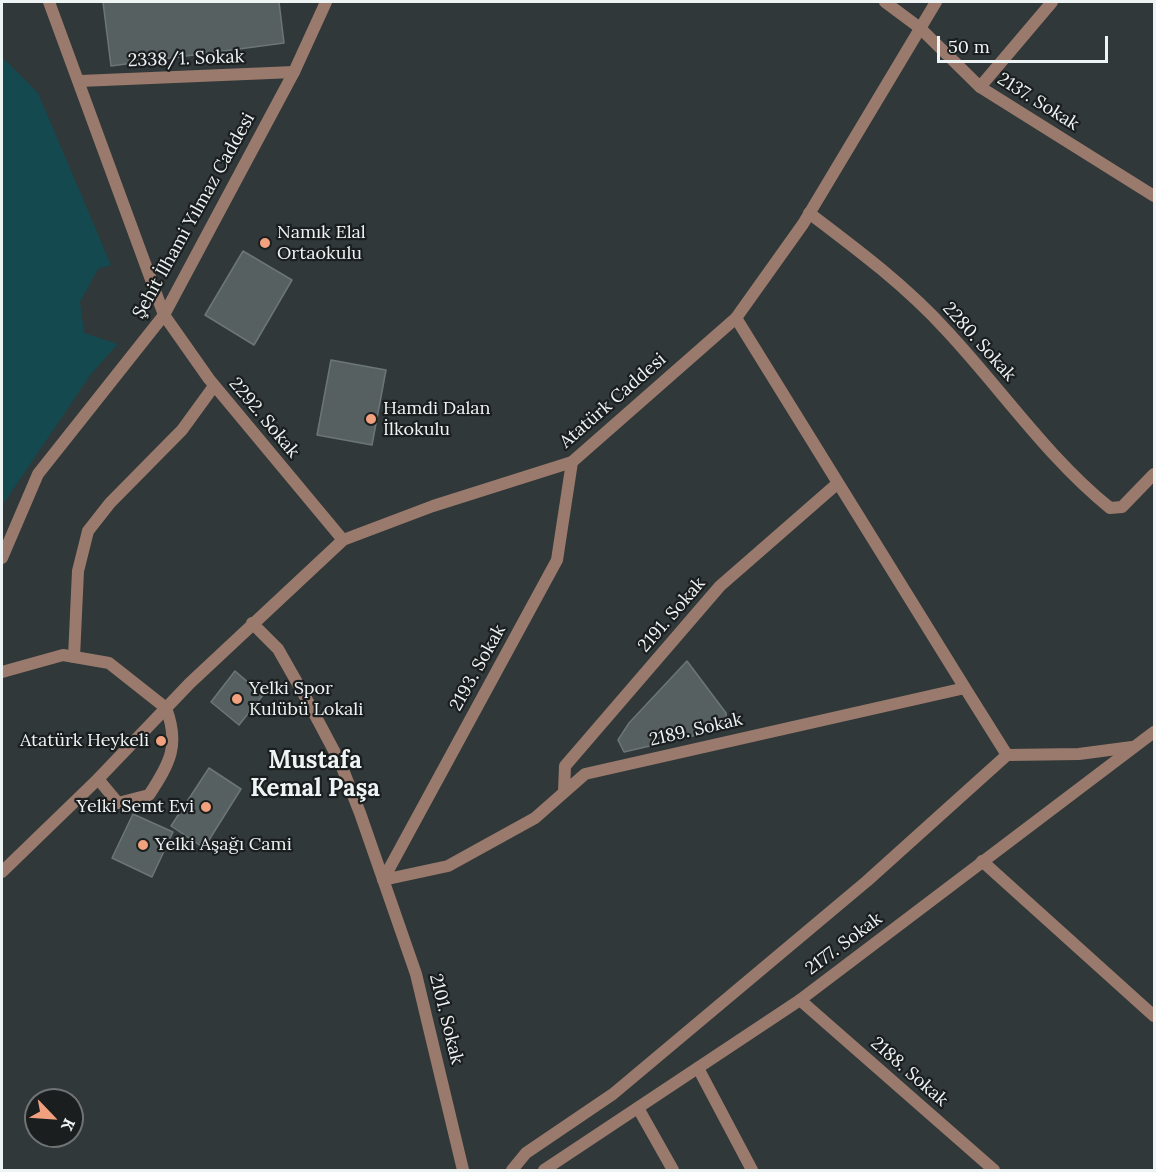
<!DOCTYPE html>
<html>
<head>
<meta charset="utf-8">
<style>
	body { margin:0 }
	#map { position:relative; width:1156px; height:1172px; overflow:hidden; background:#303839; font-family:Lora,serif }
	canvas { display:block }
	.frame { position:absolute; inset:0; border:3px solid #eef3f4; pointer-events:none }
	.north { position:absolute; left:24px; top:1088px; width:60px; height:60px; box-sizing:border-box; background:#1b1e1f; border:2px solid #6f7374; border-radius:50%; rotate:115deg; font-size:16px; font-weight:700; line-height:24px; text-align:center; color:#eef3f4 }
	.north::after { content:''; display:block; margin:auto; width:21px; height:27px; background:#f1a17d; clip-path:polygon(50% 0,100% 100%,50% 72%,0 100%) }
	.scale { position:absolute; left:937px; top:36px; width:171px; height:27px; box-sizing:border-box; border:3px solid #eef3f4; border-top:0; padding-left:8px; font-size:18px; line-height:21px; white-space:nowrap; color:#eef3f4; -webkit-text-stroke:4px #1b1e1f; paint-order:stroke }
</style>
</head>
<body>
<div id="map">
<canvas width="1156" height="1172"></canvas>
<div class="frame"></div>
<div class="north">K</div>
<div class="scale">50 m</div>
</div>
<script>
const context = document.querySelector('canvas').getContext('2d');
context.lineJoin = 'round';
function fill(path, color) { context.fillStyle = color; context.fill(path, 'evenodd'); }
function stroke(path, color, width, dash) { context.strokeStyle = color; context.lineWidth = width; context.lineCap = dash ? 'butt' : 'round'; context.setLineDash(dash || []); context.stroke(path); }
function drawText(font, color, halo, rows, align = 'center') {
  context.font = font + ' Lora,serif'; context.lineWidth = 4.5; context.setLineDash([]); context.textBaseline = 'middle'; context.strokeStyle = halo; context.fillStyle = color; for (const [text, x, y, turn = 0] of rows) {
    context.save(); context.translate(x, y); context.rotate((+turn || 0) * Math.PI / 180); context.textAlign = isNaN(turn) ? turn : align; if (halo) context.strokeText(text, 0, 0); context.fillText(text, 0, 0); context.restore();
  }
}
fill(new Path2D(`
	M 2,57 L 38,93 L 111,265 L 98,269 L 80,302 L 84,333 L 118,344 L 91,374 L 2,506 Z`), '#14494f');
const building = new Path2D(`
	M 103,2 L 279,2 L 284,43 L 111,66 Z
	M 243,251 L 292,280 L 254,345 L 205,315 Z
	M 331,360 L 386,370 L 372,445 L 317,435 Z
	M 687,661 L 726,713 L 727,728 L 624,752 L 618,740 L 629,723 Z
	M 235,671 L 263,695 L 239,725 L 211,702 Z
	M 209,768 L 241,789 L 204,848 L 171,826 Z
	M 133,814 L 173,832 L 152,877 L 112,858 Z`);
fill(building, '#576061');
stroke(building, '#6d7677', 1.5);
stroke(new Path2D(`
	M 74,657 L 78,571 L 88,531 L 110,503 L 182,430 L 214,386
	M 982,861 L 1154,1016`), '#9a7a6c', 12);
stroke(new Path2D(`
	M 885,2 L 920,28 L 980,87 L 1052,2
	M 80,81 L 294,72
	M 809,213 C 858,250 906,286 947,331 C 1002,390 1048,458 1110,508 L 1122,507 L 1154,474
	M 736,318 L 965,688
	M 252,623 L 278,649 L 307,700 L 340,762 L 360,813 L 416,974 L 463,1170
	M 2,672 L 63,655 L 109,663 L 166,708
	M 564,792 L 565,766 L 720,586 L 838,483
	M 2,872 L 98,779
	M 383,880 L 448,866 L 535,818 L 585,774 L 965,688 L 1007,755
	M 383,880 L 557,560 L 572,462
	M 800,1000 L 994,1170
	M 698,1068 L 752,1170
	M 638,1108 L 673,1170
	M 512,1170 L 526,1153 L 613,1094 L 867,881 L 1007,755 L 1079,754 L 1132,747`), '#9a7a6c', 12);
stroke(new Path2D(`
	M 49,2 L 164,315 L 209,379 L 343,540
	M 980,87 L 1154,196
	M 2,558 L 38,474 L 164,315 L 294,72 L 326,2
	M 166,708 C 180,745 170,763 149,795 L 118,803 L 98,779 L 190,683 L 343,540 L 433,506 L 572,462 L 736,318 L 803,224 L 936,2
	M 544,1170 L 800,1000 L 1154,732`), '#9a7a6c', 12);
for (const [x, y, r, color] of [
	[265,243,6,"#f1a17d"],
	[371,419,6,"#f1a17d"],
	[237,699,6,"#f1a17d"],
	[161,741,6,"#f1a17d"],
	[206,807,6,"#f1a17d"],
	[143,845,6,"#f1a17d"]
]) { const dot = new Path2D(); dot.arc(x, y, r, 0, 2 * Math.PI); context.fillStyle = color; context.fill(dot); stroke(dot, '#1b1e1f', 2); }
drawText('18px', '#eef3f4', '#1b1e1f', [
	["2338/1. Sokak",186,59,-2],
	["2137. Sokak",1038,102,32],
	["Şehit İlhami Yılmaz Caddesi",194,216,-61],
	["2280. Sokak",979,342,48],
	["Atatürk Caddesi",613,401,-41],
	["2292. Sokak",264,418,50],
	["2191. Sokak",672,615,-49],
	["2193. Sokak",478,668,-61],
	["2189. Sokak",696,730,-13],
	["2177. Sokak",844,944,-37],
	["2101. Sokak",446,1019,76],
	["2188. Sokak",909,1072,41]
]);
drawText('18px', '#eef3f4', '#1b1e1f', [
	["Namık Elal",277,233],
	["Ortaokulu",277,254],
	["Hamdi Dalan",383,409],
	["İlkokulu",383,430],
	["Yelki Spor",249,689],
	["Kulübü Lokali",249,710],
	["Atatürk Heykeli",149,741,"right"],
	["Yelki Semt Evi",194,807,"right"],
	["Yelki Aşağı Cami",155,845]
], 'left');
drawText('bold 24px', '#eef3f4', '#1b1e1f', [
	["Mustafa",315,761],
	["Kemal Paşa",315,789]
]);
</script>
</body>
</html>
